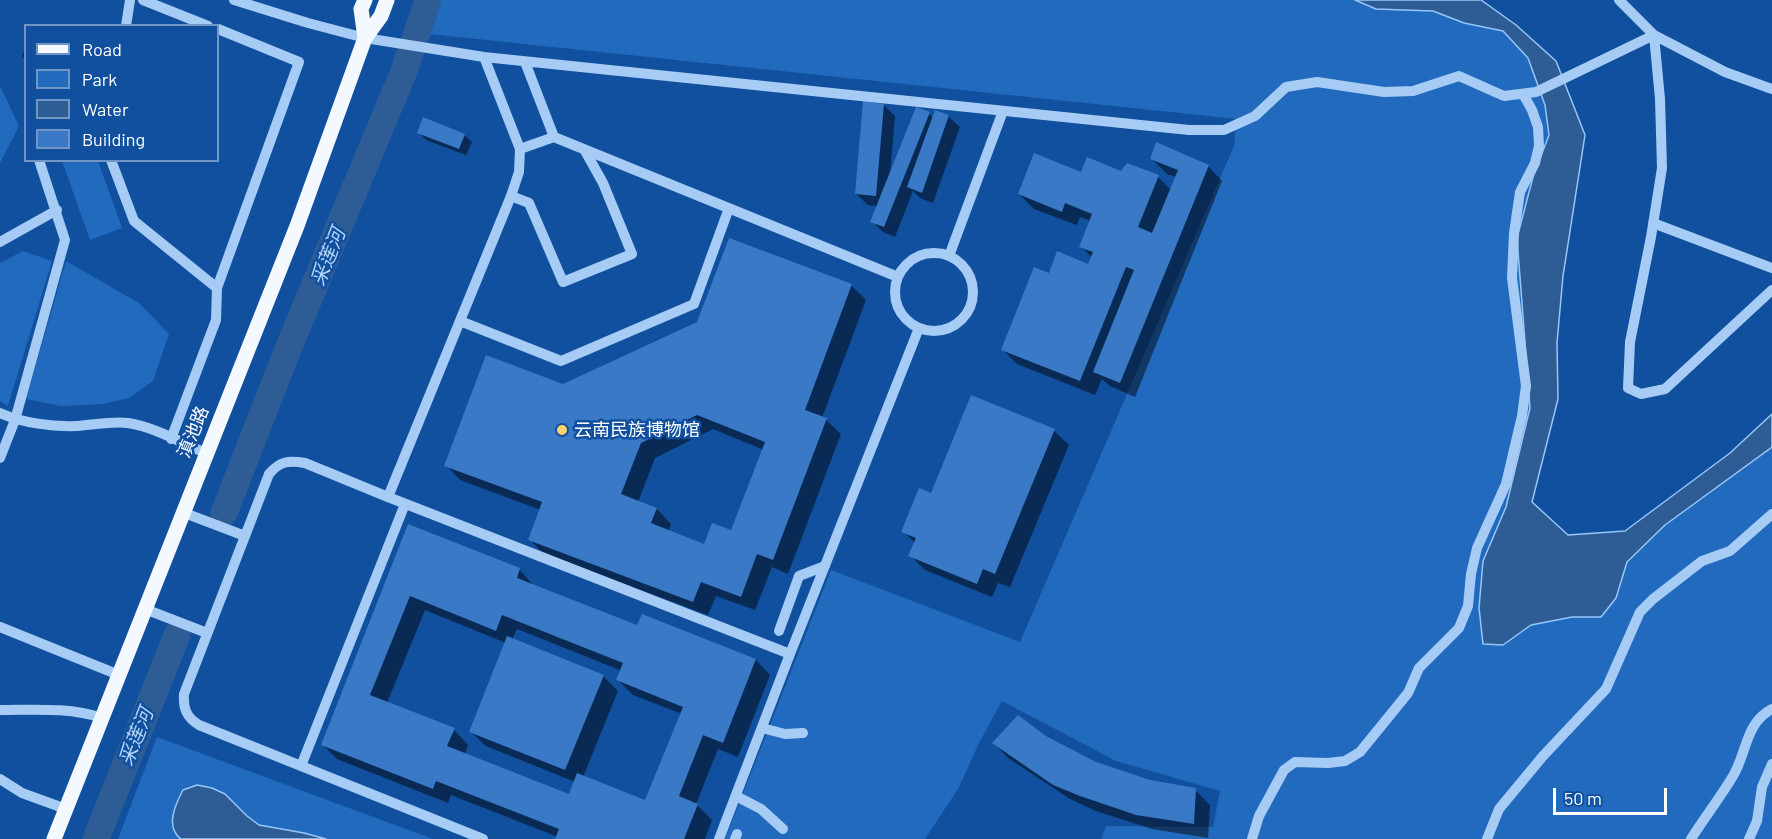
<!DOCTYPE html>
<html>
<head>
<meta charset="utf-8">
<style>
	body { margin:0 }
	#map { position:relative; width:1772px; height:839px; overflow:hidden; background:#10509e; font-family:Barlow,sans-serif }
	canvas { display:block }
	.legend { position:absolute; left:24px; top:24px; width:195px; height:138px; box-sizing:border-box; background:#10509e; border:2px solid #7096c5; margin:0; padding:8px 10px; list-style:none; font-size:18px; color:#fff }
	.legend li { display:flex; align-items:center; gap:12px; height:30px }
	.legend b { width:30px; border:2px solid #7096c5 }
	.scale { position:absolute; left:1553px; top:788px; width:114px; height:27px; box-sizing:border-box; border:3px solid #fff; border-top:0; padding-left:8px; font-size:18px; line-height:21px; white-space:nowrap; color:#fff; -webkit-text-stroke:4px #10509e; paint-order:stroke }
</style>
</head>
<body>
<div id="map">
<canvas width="1772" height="839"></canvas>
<ul class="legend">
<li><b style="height:8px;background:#f4f8ff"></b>Road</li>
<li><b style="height:16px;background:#226abd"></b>Park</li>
<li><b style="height:16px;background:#2e5d96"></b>Water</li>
<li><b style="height:16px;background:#3979c6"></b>Building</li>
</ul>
<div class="scale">50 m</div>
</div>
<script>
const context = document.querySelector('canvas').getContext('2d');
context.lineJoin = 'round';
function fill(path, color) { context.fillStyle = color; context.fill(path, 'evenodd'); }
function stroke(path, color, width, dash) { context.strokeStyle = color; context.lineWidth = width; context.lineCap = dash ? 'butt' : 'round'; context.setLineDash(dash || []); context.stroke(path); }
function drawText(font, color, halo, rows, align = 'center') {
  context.font = font + ' Barlow,"Noto Sans SC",sans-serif'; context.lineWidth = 5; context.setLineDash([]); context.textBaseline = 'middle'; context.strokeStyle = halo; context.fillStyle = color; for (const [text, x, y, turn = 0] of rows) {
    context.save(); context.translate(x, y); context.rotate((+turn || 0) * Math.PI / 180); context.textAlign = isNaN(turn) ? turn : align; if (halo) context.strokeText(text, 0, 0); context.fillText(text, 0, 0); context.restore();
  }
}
fill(new Path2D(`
	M 441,0 L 1481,0 L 1516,25 L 1556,61 L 1585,135 L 1563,276 L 1557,343 L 1558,399 L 1532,502 L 1568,535 L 1625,531 L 1730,453 L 1772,414 L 1772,839 L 1101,839 L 1106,826 L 1213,827 L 1220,791 L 1116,761 L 1002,701 L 980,741 L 958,789 L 925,839 L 725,839 L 831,570 L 1020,642 L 1234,146 L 1237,119 L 429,34 Z
	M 0,86 L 19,126 L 0,163 Z
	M 62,161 L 98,161 L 122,228 L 90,240 Z
	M 23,251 L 52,261 L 8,406 L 0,401 L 0,263 Z
	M 66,261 L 139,303 L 169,334 L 153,381 L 129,398 L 103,404 L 61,406 L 26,399 Z
	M 157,737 L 433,839 L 118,839 Z`), '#226abd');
const water = new Path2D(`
	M 1355,0 L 1481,0 L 1516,25 L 1556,61 L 1585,135 L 1563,276 L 1557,343 L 1558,399 L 1532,502 L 1568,535 L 1625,531 L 1730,453 L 1772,414 L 1772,447 L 1665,525 L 1627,562 L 1616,598 L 1601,617 L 1572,617 L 1531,625 L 1503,645 L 1483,644 L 1479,608 L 1483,561 L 1506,507 L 1530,408 L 1517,238 L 1533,177 L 1549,135 L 1545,105 L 1528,58 L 1503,31 L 1464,23 L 1433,11 L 1376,9 Z
	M 197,785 L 212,788 L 225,794 L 247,816 L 259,825 L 304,833 L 326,839 L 181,839 C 165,827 175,805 183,790 Z`);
fill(water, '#2e5d96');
stroke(water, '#98c6f9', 1.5);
fill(new Path2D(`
	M 26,46 L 26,59 L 22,56 Z
	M 884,105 L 895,116 L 890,174 L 929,113 L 933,118 L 948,116 L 960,127 L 933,203 L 920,198 L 913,191 L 895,237 L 883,232 L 872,221 L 878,206 L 868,205 L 856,194 Z
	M 419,132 L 464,135 L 472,142 L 466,155 L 426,140 Z
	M 1152,159 L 1208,166 L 1222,181 L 1135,397 L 1110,386 L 1102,379 L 1095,395 L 1017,364 L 1002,349 L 1049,275 L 1089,266 L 1092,258 L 1081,246 L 1091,221 L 1080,217 L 1077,225 L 1034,209 L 1019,194 L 1082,174 L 1122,173 L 1158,177 L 1171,190 L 1176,177 L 1167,174 Z
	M 851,285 L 866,300 L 822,418 L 826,420 L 841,434 L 788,574 L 772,567 L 755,610 L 716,596 L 708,615 L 544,554 L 529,539 L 541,510 L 460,480 L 446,465 L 563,385 ZM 713,429 L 764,450 L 732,532 L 705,546 L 668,532 L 671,524 L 657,509 L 638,502 L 655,458 Z
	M 1054,431 L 1069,445 L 1010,587 L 998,583 L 992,597 L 925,570 L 910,555 L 915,543 L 903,531 Z
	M 409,526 L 520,570 L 534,586 L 638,627 L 642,616 L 756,660 L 770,675 L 738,757 L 718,749 L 696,804 L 712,820 L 705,839 L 558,839 L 558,837 L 451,795 L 448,803 L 337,759 L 323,745 ZM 425,610 L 506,643 L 471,732 L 486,746 L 575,782 L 569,796 L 465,754 L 468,745 L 454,730 L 387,703 ZM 517,629 L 622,671 L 618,680 L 633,695 L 682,714 L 646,802 L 583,777 L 618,691 L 603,676 L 512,640 Z
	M 1046,738 L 1095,763 L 1150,782 L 1195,790 L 1210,805 L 1208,838 L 1152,829 L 1096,811 L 1070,799 L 1008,758 L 994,743 Z`), '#0007');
stroke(new Path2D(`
	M 224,513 L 288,349 L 404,71 L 428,0
	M 96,839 L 177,635`), '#2e5d96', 27);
fill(new Path2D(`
	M 863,101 L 884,104 L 876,196 L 855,194 Z
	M 916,107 L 930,112 L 884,227 L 870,222 Z
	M 935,110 L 949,115 L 922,193 L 907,187 Z
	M 423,117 L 465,134 L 459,149 L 417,133 Z
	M 1156,142 L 1209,165 L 1120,383 L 1093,372 L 1134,270 L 1126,267 L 1080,381 L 1001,350 L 1034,267 L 1049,273 L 1057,251 L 1088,264 L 1093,252 L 1079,247 L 1092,214 L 1065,203 L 1062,212 L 1018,194 L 1034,153 L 1081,172 L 1087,157 L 1121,171 L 1127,163 L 1159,175 L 1138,227 L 1152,233 L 1178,170 L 1150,159 Z
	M 729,238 L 852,284 L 805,410 L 827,418 L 773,560 L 757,554 L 741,597 L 701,582 L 693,602 L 528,540 L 542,502 L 444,466 L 486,355 L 563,384 L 697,322 ZM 697,415 L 765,442 L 731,530 L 712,523 L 704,544 L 651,523 L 657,508 L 621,494 L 641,443 Z
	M 971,395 L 1055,429 L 995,574 L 983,569 L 977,584 L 908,556 L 916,538 L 901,532 L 919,488 L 931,493 Z
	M 408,524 L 520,568 L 517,578 L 637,625 L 642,614 L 756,659 L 723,743 L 703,735 L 679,796 L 698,804 L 684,839 L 555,839 L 559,829 L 436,781 L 433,789 L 321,745 ZM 410,596 L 496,631 L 502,615 L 623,663 L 616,680 L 683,707 L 645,800 L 577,773 L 569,794 L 447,746 L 455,728 L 370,695 Z
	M 507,636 L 604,675 L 565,770 L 469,732 Z
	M 1018,715 L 1046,736 L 1096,762 L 1150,780 L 1196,788 L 1194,824 L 1136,815 L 1080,796 L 1053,785 L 992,743 Z`), '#3979c6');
stroke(new Path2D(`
	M 143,0 L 208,26
	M 234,0 L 308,23 L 365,38 L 484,57 L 1189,130 L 1224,130 L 1255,116 L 1286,87 L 1317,82 L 1384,92 L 1413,91 L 1459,76 L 1504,96 L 1536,92 L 1654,35 L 1660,99 L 1662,168 L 1651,237 L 1630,342 L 1628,388 L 1641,394 L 1665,389 L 1772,290
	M 1619,0 L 1654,35 L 1725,72 L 1772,89
	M 126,26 L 130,0
	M 484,57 L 520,149
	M 525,62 L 554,137
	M 111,160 L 134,221 L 217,288 L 216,320 L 171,439
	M 511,196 L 529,203 L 563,282 L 632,254 L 603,183 L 584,149
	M 1653,223 L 1772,268
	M 0,242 L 57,210
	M895 292a39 39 0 1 1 78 0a39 39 0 1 1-78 0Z
	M 949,256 L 1003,111
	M 898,277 L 554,137 L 520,149 L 519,172 L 511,196 L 388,497 L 790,654 L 919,328
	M 217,288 L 299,62 L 218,29
	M 460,321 L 561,361 L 694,304 L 729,208
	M 0,413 C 23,423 52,427 77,426 C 94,425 112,421 128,423 C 155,427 181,443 206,453
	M 0,458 L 15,420 L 65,240 L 39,160
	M 388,497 L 305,463 C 289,460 280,461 269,474 L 184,694 C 183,708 186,717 199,725 L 483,839
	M 182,512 L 245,536
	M 145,609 L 207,633
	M 0,627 L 119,675
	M 779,631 L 799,576 L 825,566
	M 0,710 C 34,710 69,707 102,718
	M 762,728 L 785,734 L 803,733
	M 301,766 L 405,504
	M 0,779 L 22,793 L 66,809
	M 736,796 L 761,809 L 783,829
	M 719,839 L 790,654
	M 735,839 L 737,834
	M 1252,839 L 1259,816 L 1284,770 L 1295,762 L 1328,763 L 1345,761 L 1360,752 L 1408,693 L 1419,668 L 1459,628 L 1468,606 L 1471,574 L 1477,548 L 1506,484 L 1522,416 L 1526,386 L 1512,278 L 1514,233 L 1520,192 L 1535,163 L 1539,146 L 1538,127 L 1532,110 L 1523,94
	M 1487,839 L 1499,809 L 1543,756 L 1606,689 L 1640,612 L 1653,599 L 1702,561 L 1730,551 L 1772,514
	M 1691,839 C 1704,818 1720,798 1733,776 C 1747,753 1745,723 1772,709
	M 1749,839 L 1757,821 L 1762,787 L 1772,764`), '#a6cbf5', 10);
stroke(new Path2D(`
	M 365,0 L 361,9 L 365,38
	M 54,839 L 297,226 L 365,38 L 381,16 L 387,0`), '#f4f8ff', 15);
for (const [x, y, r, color] of [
	[562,430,6,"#ffd26a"]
]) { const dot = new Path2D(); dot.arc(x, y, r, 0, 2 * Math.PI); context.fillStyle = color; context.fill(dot); stroke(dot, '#10509e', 2); }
drawText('18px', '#fff', '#10509e', [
	["云南民族博物馆",574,430]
], 'left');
drawText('18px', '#fff', '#10509e', [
	["滇池路",193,432,-68]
]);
drawText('italic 20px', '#b3d5fb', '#10509e', [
	["采莲河",328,257,-68],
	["采莲河",136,737,-68]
]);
</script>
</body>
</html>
